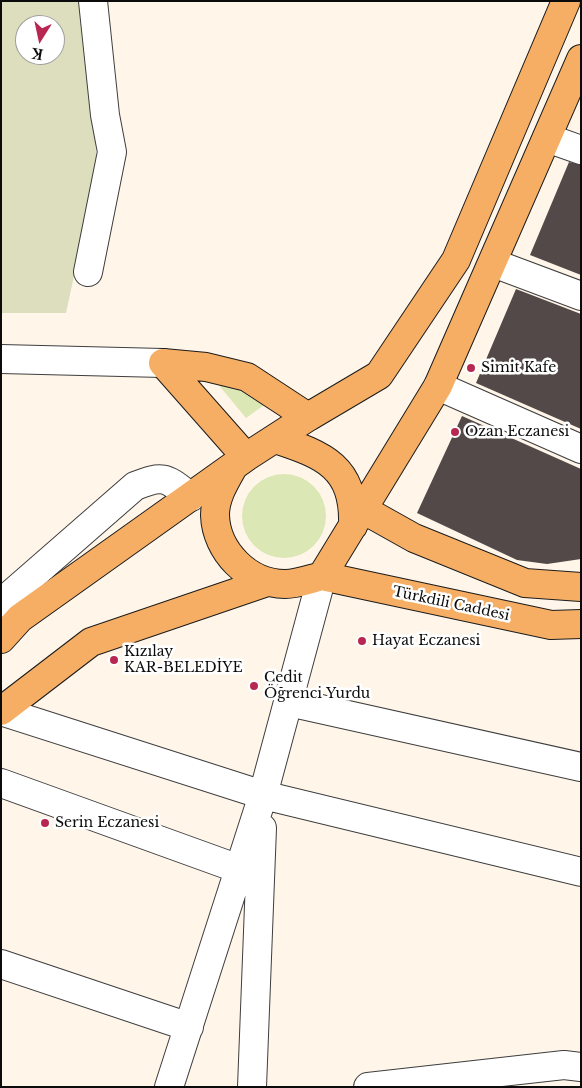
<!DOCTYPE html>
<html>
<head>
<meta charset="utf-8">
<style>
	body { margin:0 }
	#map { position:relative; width:582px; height:1088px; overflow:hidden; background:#fff5e9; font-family:"Libre Baskerville",serif }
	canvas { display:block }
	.frame { position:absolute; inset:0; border:2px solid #0b0b0b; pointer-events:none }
	.north { position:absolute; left:15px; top:15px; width:50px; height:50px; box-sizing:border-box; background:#fff; border:1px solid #9d9d9d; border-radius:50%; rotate:190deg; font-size:14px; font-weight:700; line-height:20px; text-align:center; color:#0b0b0b }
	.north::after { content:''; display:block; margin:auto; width:18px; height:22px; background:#b72751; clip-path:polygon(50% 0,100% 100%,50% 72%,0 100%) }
</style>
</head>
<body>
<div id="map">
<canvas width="582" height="1088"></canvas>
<div class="frame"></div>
<div class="north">K</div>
</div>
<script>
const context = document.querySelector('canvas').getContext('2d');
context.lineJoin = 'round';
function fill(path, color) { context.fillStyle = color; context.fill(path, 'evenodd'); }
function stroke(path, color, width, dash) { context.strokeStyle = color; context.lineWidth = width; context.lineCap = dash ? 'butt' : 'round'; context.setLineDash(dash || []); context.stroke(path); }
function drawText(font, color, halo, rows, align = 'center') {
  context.font = font + ' "Libre Baskerville",serif'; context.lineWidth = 5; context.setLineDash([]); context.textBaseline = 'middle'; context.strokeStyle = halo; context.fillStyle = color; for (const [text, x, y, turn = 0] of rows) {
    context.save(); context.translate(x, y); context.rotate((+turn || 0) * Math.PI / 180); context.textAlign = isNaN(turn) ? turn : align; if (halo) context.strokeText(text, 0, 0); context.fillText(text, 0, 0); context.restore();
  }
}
fill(new Path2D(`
	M 212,377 L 240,389 L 267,403 L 246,418 Z
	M242 516a42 42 0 1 1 84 0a42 42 0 1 1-84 0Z`), '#dbe7b5');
fill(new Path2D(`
	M 1,1 L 87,1 L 97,169 L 66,313 L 1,313 ZM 25,25 L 55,25 L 55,55 L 25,55 Z`), '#dcdebd');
fill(new Path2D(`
	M 569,162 L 581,165 L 581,275 L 530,255 Z
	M 516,289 L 581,314 L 581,429 L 476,383 Z
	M 462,416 L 581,469 L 581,559 L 547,564 L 517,560 L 417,513 Z`), '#534948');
const minor = new Path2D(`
	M 547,138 L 581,150
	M 493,263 L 581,296
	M 88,272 L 112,152 L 105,115 L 93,1
	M 1,359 L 163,363
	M 438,386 L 581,449
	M 1,603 L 135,486 C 165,474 166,478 191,497
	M 289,702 L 581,767
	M 1,711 L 263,795 L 581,872
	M 1,783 L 239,869
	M 1,964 L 189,1027
	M 169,1087 L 263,795 L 322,576
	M 252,1087 L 262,828
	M 368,1087 L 564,1065 L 581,1067`);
const major = new Path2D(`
	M 163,363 L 206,367 L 247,377 L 308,417
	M 163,363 L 246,457
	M 275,439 C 324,455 355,467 353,526
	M 232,469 C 224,483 215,498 215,515 C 216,551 248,584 285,584 C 297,584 310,579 322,576 L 438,386 L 581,59
	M 364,510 L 414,538 L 525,583 L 581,587
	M 322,576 L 551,625 L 581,624
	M 1,639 L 20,618 L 246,457 L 308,417 L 379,375 L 456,260 L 566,1
	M 1,711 L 91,642 L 267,582`);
stroke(minor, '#3e3e3e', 30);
stroke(major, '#1c1c1c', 30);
stroke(minor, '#fff', 28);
stroke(major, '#f5ae63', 28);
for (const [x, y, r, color] of [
	[471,368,5,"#b72751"],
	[455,432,5,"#b72751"],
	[362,641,5,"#b72751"],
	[114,660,5,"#b72751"],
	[254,686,5,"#b72751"],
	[45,823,5,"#b72751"]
]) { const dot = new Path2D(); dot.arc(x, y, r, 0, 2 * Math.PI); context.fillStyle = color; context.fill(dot); stroke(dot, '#fff', 2); }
drawText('14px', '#0b0b0b', '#fff', [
	["Simit Kafe",481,368],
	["Ozan Eczanesi",465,432],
	["Hayat Eczanesi",372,641],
	["Kızılay",124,652],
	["KAR-BELEDİYE",124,668],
	["Cedit",264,678],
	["Öğrenci Yurdu",264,694],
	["Serin Eczanesi",55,823]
], 'left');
drawText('14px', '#0b0b0b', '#fff', [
	["Türkdili Caddesi",451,604,12]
]);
</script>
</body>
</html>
